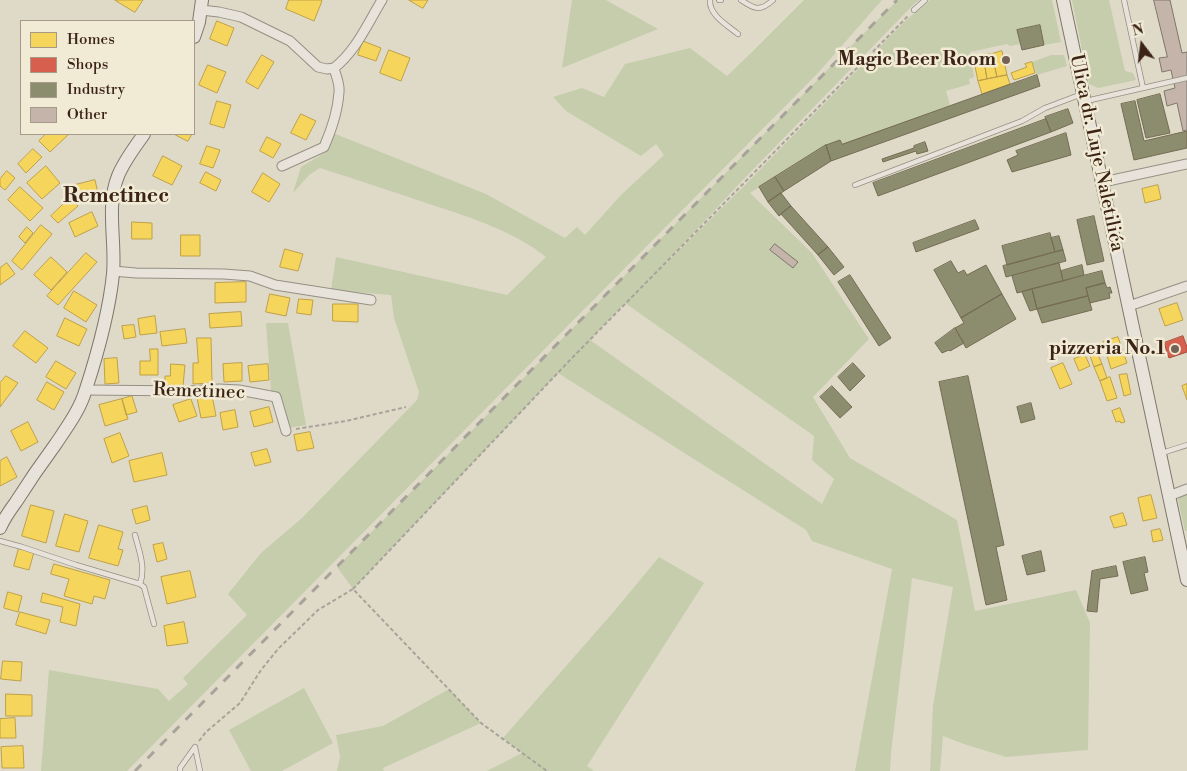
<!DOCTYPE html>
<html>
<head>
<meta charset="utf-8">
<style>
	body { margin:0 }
	#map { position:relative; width:1187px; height:771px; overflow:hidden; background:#dfdac8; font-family:"Libre Bodoni",serif }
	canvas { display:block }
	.legend { position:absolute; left:20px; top:20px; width:175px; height:115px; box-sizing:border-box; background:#f1ead5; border:1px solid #a89a88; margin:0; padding:6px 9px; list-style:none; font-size:15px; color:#3b2315 }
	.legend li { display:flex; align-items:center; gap:10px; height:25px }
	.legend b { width:25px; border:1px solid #a89a88 }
	.north { position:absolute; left:1117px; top:20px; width:50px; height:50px; -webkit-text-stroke:4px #f1ead5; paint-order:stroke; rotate:345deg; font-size:14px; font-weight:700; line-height:20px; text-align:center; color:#3b2315 }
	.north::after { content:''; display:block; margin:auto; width:18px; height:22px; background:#3b2315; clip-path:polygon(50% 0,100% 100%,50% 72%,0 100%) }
</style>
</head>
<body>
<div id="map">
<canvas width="1187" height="771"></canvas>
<ul class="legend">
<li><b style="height:14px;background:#f6d55c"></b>Homes</li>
<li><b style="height:14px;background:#d6604d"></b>Shops</li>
<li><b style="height:14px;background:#8c8c6e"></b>Industry</li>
<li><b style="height:14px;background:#c5b4aa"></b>Other</li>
</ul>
<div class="north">N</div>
</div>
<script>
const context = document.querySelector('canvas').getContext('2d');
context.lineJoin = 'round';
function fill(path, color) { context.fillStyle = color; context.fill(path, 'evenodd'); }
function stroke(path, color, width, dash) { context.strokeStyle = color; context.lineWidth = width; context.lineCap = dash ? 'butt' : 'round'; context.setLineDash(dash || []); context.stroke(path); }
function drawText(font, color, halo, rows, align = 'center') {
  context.font = font + ' "Libre Bodoni",serif'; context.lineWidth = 5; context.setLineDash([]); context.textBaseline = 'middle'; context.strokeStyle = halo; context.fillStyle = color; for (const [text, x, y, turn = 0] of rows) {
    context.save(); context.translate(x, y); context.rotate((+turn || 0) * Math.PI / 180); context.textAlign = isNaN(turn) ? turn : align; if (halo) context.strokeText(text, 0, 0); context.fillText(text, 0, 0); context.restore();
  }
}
fill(new Path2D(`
	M 572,0 L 606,0 L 658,29 L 562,68 Z
	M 804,0 L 882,0 L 817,74 L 127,771 L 41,771 L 49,670 L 158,689 L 169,701 L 188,684 L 183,678 L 247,615 L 228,594 L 261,553 L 302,518 L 417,400 L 419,392 L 394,318 L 391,295 L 331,290 L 336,257 L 507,295 L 546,257 C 515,232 470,217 432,205 C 395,192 357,180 320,168 L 309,175 L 293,193 L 301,167 L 323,154 L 328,150 L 333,133 L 486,194 L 565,238 L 577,227 L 585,235 L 621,195 L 664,155 L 656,144 L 641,156 L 566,111 L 553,97 L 582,88 L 604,97 L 625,64 L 690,48 L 727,76 L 750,54 Z
	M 898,0 L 919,0 L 914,4 L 740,183 L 656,273 L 744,186 L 904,22 L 930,0 L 1052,0 L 1061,42 L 1044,45 L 1040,26 L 1018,30 L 1020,44 L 1010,46 L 1007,44 L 970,52 L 974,77 L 969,79 L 970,84 L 946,91 L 950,105 L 842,144 L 840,140 L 826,145 L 750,193 L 812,253 L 869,339 L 813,397 L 850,458 L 957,520 L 975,611 L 1076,590 L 1090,623 L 1088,750 L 1006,757 L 964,744 L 943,736 L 940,771 L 930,771 L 933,706 L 953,587 L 912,578 L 891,753 L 890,771 L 855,771 L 892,569 L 812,541 L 806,530 L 558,373 L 353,589 L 337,567 L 848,49 ZM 625,303 L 814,436 L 812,460 L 834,479 L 822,504 L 590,340 Z
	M 1072,0 L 1109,0 L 1125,71 L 1133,73 L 1136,80 L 1098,88 L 1089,84 Z
	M 1051,55 L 1064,55 L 1067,66 L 1037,75 L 1032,62 Z
	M 266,323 L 288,323 L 306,425 L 288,428 L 280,395 L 271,391 Z
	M 1187,494 L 1187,531 L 1185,531 L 1178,500 L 1179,498 Z
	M 659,557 L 704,583 L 587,766 L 594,771 L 487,771 L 522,753 L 503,738 L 616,609 Z
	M 304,688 L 333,743 L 282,771 L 251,771 L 229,730 Z
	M 449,689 L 481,723 L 383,768 L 384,771 L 337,771 L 340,757 L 336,735 L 383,726 Z`), '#c5cdac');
const homes = new Path2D(`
	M 115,0 L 143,0 L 135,12 Z
	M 289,0 L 321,0 L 322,1 L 314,21 L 286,9 Z
	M 409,0 L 428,0 L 423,8 Z
	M 217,21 L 234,28 L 227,46 L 210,39 Z
	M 363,41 L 381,48 L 376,61 L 358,55 Z
	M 389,50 L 410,58 L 401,81 L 380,73 Z
	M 1002,51 L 1007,75 L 997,77 L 992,54 Z
	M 992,54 L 997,77 L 987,79 L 983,55 Z
	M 262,55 L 274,62 L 258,89 L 246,82 Z
	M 983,55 L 987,79 L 978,81 L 973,57 Z
	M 1032,62 L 1035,73 L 1014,80 L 1011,73 L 1027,67 L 1025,64 Z
	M 208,65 L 226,72 L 217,93 L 199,85 Z
	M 1007,75 L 1010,84 L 982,94 L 978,81 Z
	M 217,101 L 231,105 L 224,128 L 210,124 Z
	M 301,114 L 316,121 L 306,140 L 291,133 Z
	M 46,134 L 69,134 L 50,152 L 39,141 Z
	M 174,134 L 192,134 L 188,141 Z
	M 267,137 L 281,144 L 273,158 L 260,151 Z
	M 207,146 L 220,150 L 213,168 L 200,164 Z
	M 33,149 L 42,157 L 26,173 L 18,164 Z
	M 163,156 L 182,166 L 172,185 L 153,176 Z
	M 46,166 L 60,183 L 42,199 L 27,183 Z
	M 7,171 L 15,178 L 5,190 L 0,186 L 0,179 Z
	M 206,172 L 221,180 L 216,191 L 200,183 Z
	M 263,173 L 280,184 L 269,202 L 252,192 Z
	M 95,180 L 99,197 L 76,203 L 71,186 Z
	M 1158,185 L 1161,199 L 1145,203 L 1142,189 Z
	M 20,187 L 43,208 L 30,221 L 8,200 Z
	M 70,198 L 78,206 L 58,223 L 51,216 Z
	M 92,212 L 98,226 L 75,237 L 69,223 Z
	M 132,222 L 152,223 L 152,239 L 132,239 Z
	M 41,225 L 52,234 L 22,270 L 12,261 Z
	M 27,227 L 33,233 L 25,243 L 19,237 Z
	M 181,235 L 200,235 L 200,256 L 181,256 Z
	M 285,249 L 303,254 L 298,271 L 280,267 Z
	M 86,253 L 97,262 L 58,305 L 47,296 Z
	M 51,257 L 67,272 L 51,290 L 34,275 Z
	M 7,263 L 15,274 L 0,285 L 0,268 Z
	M 246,282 L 246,302 L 215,303 L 215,283 Z
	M 74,291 L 97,305 L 86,322 L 64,308 Z
	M 270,294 L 290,298 L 286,316 L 266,312 Z
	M 299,299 L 313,300 L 311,315 L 297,313 Z
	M 1177,303 L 1183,320 L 1165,326 L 1159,309 Z
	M 333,304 L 358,304 L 358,322 L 333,321 Z
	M 241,312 L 242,326 L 210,328 L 209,314 Z
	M 155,316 L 157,333 L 140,335 L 138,319 Z
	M 65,318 L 87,329 L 79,346 L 57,336 Z
	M 134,325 L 136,337 L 124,339 L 122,326 Z
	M 185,329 L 187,343 L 162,346 L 160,332 Z
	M 25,331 L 48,348 L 36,363 L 13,346 Z
	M 1118,337 L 1127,363 L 1111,369 L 1103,342 Z
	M 197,338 L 211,338 L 212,383 L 193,384 L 193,363 L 198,363 Z
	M 1095,347 L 1102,364 L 1094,367 L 1088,350 Z
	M 150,349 L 158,349 L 158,375 L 140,375 L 140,361 L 150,361 Z
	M 1085,355 L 1090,366 L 1079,371 L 1074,359 Z
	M 117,358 L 119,383 L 105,384 L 104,359 Z
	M 56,361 L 76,373 L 66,389 L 46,377 Z
	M 242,363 L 242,381 L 224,382 L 223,364 Z
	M 1063,363 L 1072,384 L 1060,389 L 1051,368 Z
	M 171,364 L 185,365 L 183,386 L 165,385 L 165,376 L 170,376 Z
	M 268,364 L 269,380 L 250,382 L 248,366 Z
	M 1102,364 L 1107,378 L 1100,381 L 1094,367 Z
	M 1127,374 L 1131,394 L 1124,396 L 1119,375 Z
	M 6,376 L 18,383 L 0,407 L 0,383 Z
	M 1110,377 L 1117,398 L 1107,401 L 1100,381 Z
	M 47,382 L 64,392 L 54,410 L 37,400 Z
	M 1187,384 L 1187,400 L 1182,386 Z
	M 212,395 L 216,416 L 201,418 L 197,398 Z
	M 132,396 L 137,412 L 126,415 L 122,399 Z
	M 122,399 L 128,419 L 105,426 L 99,405 Z
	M 191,399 L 197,416 L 179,422 L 173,405 Z
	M 269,407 L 273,422 L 254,427 L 250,412 Z
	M 1120,408 L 1125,422 L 1121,423 L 1120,421 L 1116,422 L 1112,411 Z
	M 235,410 L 238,427 L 223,430 L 220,413 Z
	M 28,422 L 38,442 L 21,451 L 11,431 Z
	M 310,432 L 314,448 L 297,451 L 294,435 Z
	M 120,433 L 129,456 L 112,463 L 104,439 Z
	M 267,449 L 271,462 L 255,466 L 251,453 Z
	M 162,453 L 167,475 L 134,482 L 129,461 Z
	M 7,457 L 17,477 L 0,486 L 0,461 Z
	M 1151,495 L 1157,518 L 1143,521 L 1138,498 Z
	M 31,505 L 54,511 L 46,543 L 22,536 Z
	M 147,506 L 150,520 L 136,524 L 132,510 Z
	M 1123,513 L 1127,525 L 1114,528 L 1110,517 Z
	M 65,514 L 88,521 L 79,552 L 56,546 Z
	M 99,525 L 123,532 L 118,549 L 123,550 L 118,566 L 89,558 Z
	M 1160,529 L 1163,540 L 1153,542 L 1151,531 Z
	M 163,543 L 167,559 L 157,562 L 153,545 Z
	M 19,548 L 34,552 L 29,570 L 14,566 Z
	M 54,564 L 110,580 L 105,599 L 94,596 L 92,604 L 64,596 L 69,579 L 51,574 Z
	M 190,571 L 196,597 L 167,604 L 161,577 Z
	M 8,592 L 22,596 L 18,612 L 4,608 Z
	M 43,593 L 80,604 L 76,626 L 60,622 L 63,607 L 41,602 Z
	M 20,612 L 50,620 L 46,634 L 16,625 Z
	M 184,622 L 188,643 L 167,646 L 164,626 Z
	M 3,661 L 22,662 L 21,681 L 1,679 Z
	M 6,694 L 32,695 L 32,716 L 6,716 Z
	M 15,718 L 16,738 L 0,738 L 0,719 Z
	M 23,746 L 24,768 L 2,768 L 1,747 Z`);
fill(homes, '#f6d55c');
stroke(homes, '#bea047', 1);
const shops = new Path2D(`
	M 1183,336 L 1187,347 L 1187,352 L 1169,358 L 1164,343 Z`);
fill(shops, '#d6604d');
stroke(shops, '#a84e3c', 1);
const industry = new Path2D(`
	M 1040,25 L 1044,45 L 1022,50 L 1017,30 Z
	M 1037,75 L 1040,86 L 831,161 L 826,145 L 840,140 L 842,144 Z
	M 1160,94 L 1170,133 L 1146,138 L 1137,100 Z
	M 1135,101 L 1144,141 L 1187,131 L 1187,148 L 1134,160 L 1121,104 Z
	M 1068,109 L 1073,123 L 1051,132 L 1045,117 Z
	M 1046,119 L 1051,132 L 878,196 L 873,183 Z
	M 1066,133 L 1071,155 L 1012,172 L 1007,160 L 1018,155 L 1016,151 Z
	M 925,142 L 928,151 L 917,154 L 916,151 L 883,162 L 882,159 L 914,148 L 914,146 Z
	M 826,145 L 831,161 L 784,191 L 775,177 Z
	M 775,177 L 784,191 L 768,202 L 759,187 Z
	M 781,193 L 791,206 L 779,216 L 768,202 Z
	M 791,206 L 828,247 L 818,255 L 781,214 Z
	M 1094,216 L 1104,261 L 1087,265 L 1077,220 Z
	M 975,220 L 979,229 L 916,252 L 913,243 Z
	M 1050,233 L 1055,252 L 1007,265 L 1002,246 Z
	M 1059,236 L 1063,250 L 1055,252 L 1051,238 Z
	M 828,247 L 844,267 L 834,275 L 818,255 Z
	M 1063,250 L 1066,261 L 1006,277 L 1003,266 Z
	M 951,261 L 958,273 L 964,270 L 967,275 L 986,265 L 1002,294 L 961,318 L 934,270 Z
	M 1059,263 L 1063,281 L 1017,293 L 1012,276 Z
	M 1082,265 L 1084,275 L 1063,281 L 1061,271 Z
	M 1102,271 L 1105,283 L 1086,288 L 1088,296 L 1037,309 L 1032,289 Z
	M 850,275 L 891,338 L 879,346 L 838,282 Z
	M 1105,283 L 1107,288 L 1110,287 L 1112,293 L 1109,293 L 1110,298 L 1090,303 L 1086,288 Z
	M 1032,289 L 1037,309 L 1030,311 L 1022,292 Z
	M 1002,294 L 1016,319 L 966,348 L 955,328 L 964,323 L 961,318 Z
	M 1088,296 L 1092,310 L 1042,323 L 1037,309 Z
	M 955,328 L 964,343 L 950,351 L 949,350 L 942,353 L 935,343 Z
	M 853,363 L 865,376 L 850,391 L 838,377 Z
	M 968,376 L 1004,545 L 996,547 L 1007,600 L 986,605 L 939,382 Z
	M 832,386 L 852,407 L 840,418 L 820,397 Z
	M 1031,403 L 1035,419 L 1021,423 L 1017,407 Z
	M 1041,551 L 1045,571 L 1027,575 L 1022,556 Z
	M 1145,557 L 1148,572 L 1144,573 L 1148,590 L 1131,594 L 1123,562 Z
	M 1116,566 L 1118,576 L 1100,579 L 1097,612 L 1087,611 L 1092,571 Z`);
fill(industry, '#8c8c6e');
stroke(industry, '#746c53', 1);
const building = new Path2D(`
	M 1154,0 L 1170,0 L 1182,53 L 1187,52 L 1187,130 L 1183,131 L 1177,103 L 1167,106 L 1164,91 L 1175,88 L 1171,70 L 1162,72 L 1159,58 L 1167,57 Z
	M 775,244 L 798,262 L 793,268 L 770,250 Z`);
fill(building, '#c5b4aa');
stroke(building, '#7e776c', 1);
const lane = new Path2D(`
	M 710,0 C 709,15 727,25 738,34
	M 719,0 L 721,0
	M 741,0 C 754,9 760,12 773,0
	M 914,10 L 925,0
	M 1143,88 L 1187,78
	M 1086,101 L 1143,88 L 1124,0
	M 855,185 L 1022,121 L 1045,108 L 1082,94
	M 1162,453 L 1187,445
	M 135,535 C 139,551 146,567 140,584
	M 0,541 L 22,547 L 76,565 L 140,584 L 144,587 L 154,624
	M 195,747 L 200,771
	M 180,771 L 180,768 L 195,747`);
const street = new Path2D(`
	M 201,10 L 219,12 L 241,17 L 290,41 L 318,67 L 327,69 L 334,68
	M 282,166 L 324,147 C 331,131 338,109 339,92 C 340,84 336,76 334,68 C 356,51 368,23 382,0
	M 1103,182 L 1187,164
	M 113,271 L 136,273 L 224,274 L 250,276 L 275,285 L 371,300
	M 1129,306 L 1187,286
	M 86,390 L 189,391 L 219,389 L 239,390 L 276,397 L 286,431
	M 1169,496 L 1187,489`);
const secondary = new Path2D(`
	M 1063,0 L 1187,580
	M 194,37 L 199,22 L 202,0
	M 0,528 C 4,519 10,510 16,502 C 28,483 41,464 55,445 C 67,427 80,410 86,389 C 98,352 109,313 113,274 C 116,243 106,205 118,176 C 124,161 135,147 144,134`);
stroke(lane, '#958f84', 6);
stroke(street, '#958f84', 11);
stroke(secondary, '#7e776c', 14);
stroke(new Path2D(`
	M 296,429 L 346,421 L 406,407
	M 353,589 L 571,359 L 908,16
	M 199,741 L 206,732 L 240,703 L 261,670 L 278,649 L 318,610 L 353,589 L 481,723 L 547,771`), '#a8a39a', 2, [4, 2.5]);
stroke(lane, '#e7e3db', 4.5);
stroke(street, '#e7e3db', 9);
stroke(secondary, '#e7e3db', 12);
stroke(new Path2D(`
	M 135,771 L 897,0`), '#a8a39a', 3, [9, 9]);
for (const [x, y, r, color] of [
	[1006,60,5,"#746354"],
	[1175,349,5,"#746354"]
]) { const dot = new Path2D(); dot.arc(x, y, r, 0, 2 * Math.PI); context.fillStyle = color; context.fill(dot); stroke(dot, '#f1ead5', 2); }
drawText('bold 19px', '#3b2315', '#f1ead5', [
	["Magic Beer Room",996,60],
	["pizzeria No.1",1165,349]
], 'right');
drawText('19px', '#3b2315', '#f1ead5', [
	["Ulica dr. Luje Naletilića",1096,153,78],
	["Remetinec",199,392,2]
]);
drawText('bold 21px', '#3b2315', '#f1ead5', [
	["Remetinec",116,197]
]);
</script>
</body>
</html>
